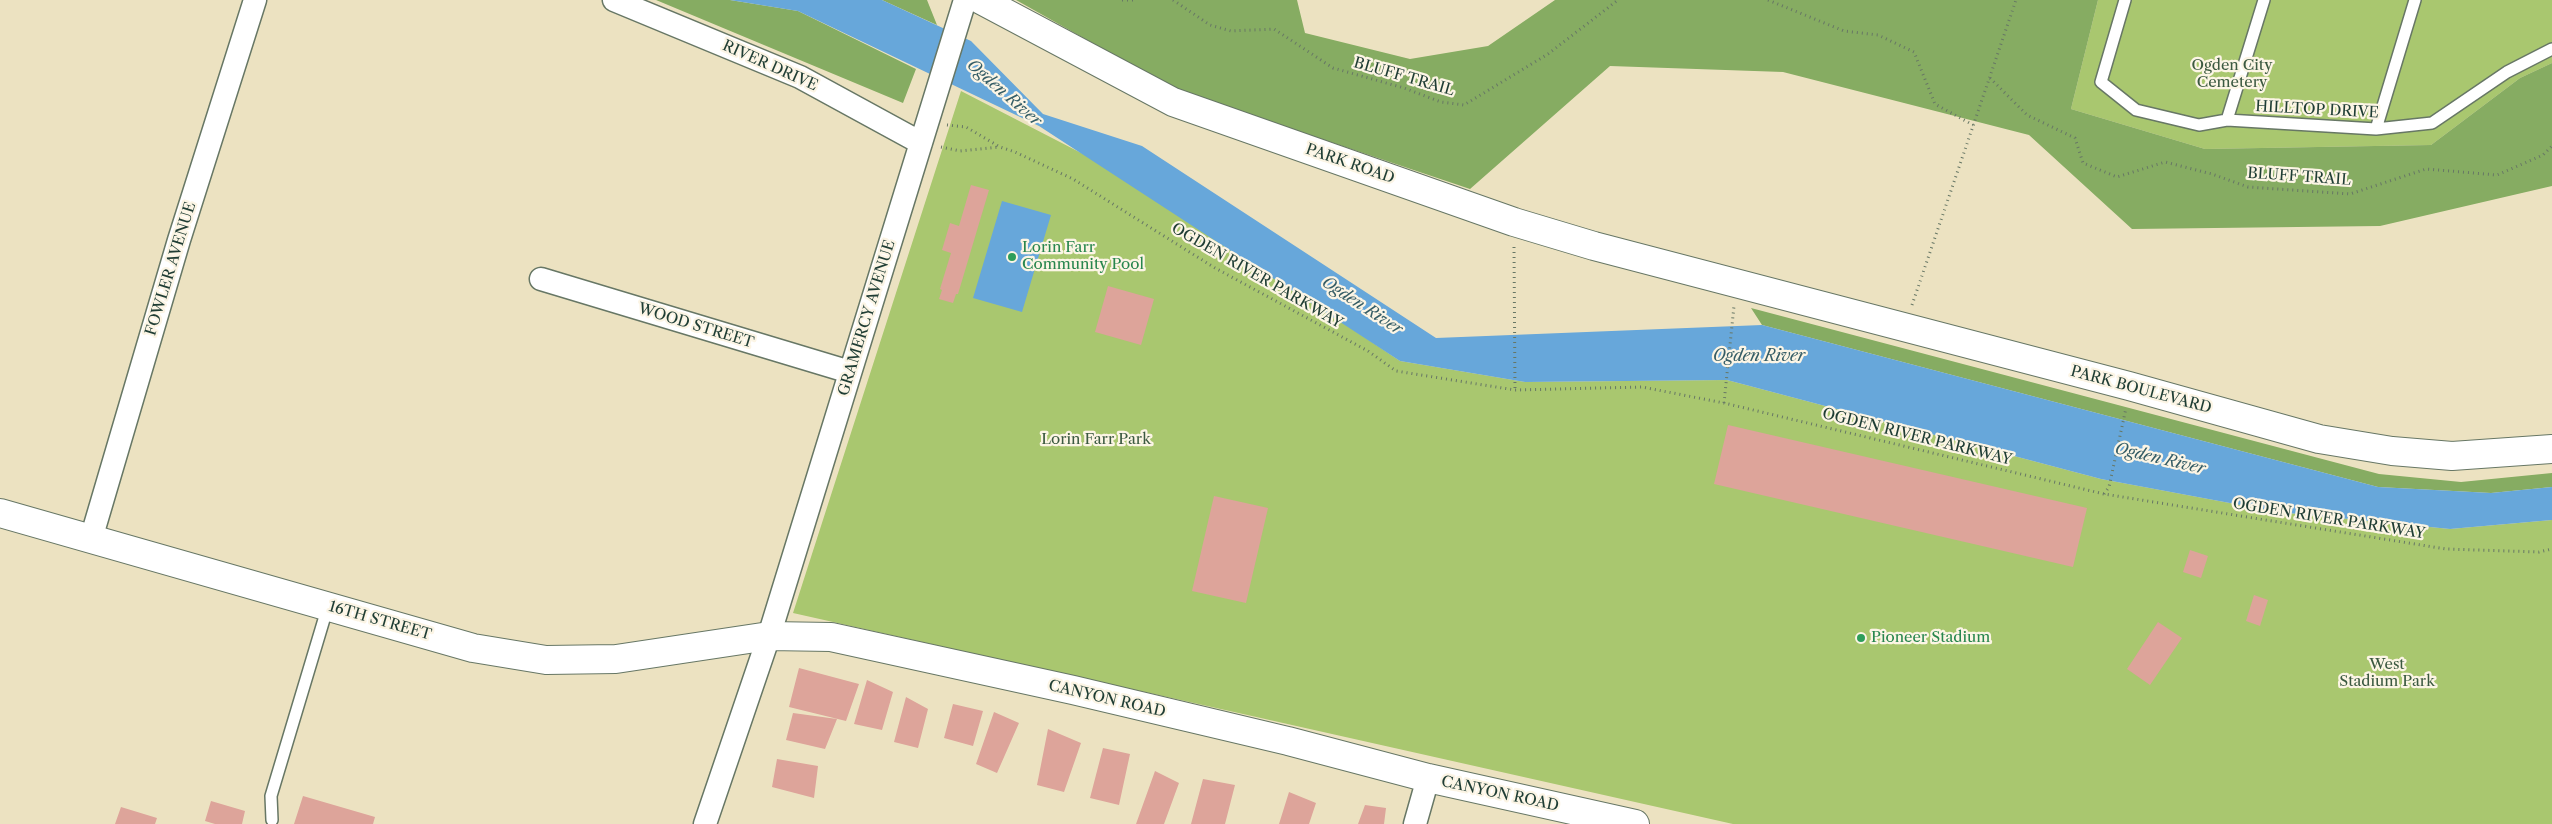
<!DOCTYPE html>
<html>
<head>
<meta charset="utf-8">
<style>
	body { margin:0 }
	canvas { display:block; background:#ece2c1 }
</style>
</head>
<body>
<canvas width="2552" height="824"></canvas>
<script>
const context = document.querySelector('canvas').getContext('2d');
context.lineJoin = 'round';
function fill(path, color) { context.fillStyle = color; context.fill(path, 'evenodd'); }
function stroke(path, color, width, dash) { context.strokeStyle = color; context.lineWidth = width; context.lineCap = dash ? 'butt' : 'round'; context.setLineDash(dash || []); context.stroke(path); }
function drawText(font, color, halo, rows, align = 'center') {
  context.font = font + ' "Libre Caslon Text",serif'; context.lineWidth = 4.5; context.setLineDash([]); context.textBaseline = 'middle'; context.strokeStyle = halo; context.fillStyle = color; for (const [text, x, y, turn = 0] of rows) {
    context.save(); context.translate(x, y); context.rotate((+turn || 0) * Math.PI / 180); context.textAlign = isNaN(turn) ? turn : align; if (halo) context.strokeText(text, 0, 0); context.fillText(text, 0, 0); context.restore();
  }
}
fill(new Path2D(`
	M 2098,0 L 2552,0 L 2552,63 L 2520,78 L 2431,145 L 2205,149 L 2071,109 Z
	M 961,91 L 1118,172 L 1400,361 L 1525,382 L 1727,380 L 2101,479 L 2278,512 L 2450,529 L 2552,520 L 2552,824 L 1733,824 L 793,613 Z`), '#a9c76f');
fill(new Path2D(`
	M 656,0 L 730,0 L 798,11 L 916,69 L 903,103 Z
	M 882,0 L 927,0 L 937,25 Z
	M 1016,0 L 1297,0 L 1305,33 L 1410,59 L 1488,46 L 1555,0 L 2098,0 L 2071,109 L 2205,149 L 2431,145 L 2520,78 L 2552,63 L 2552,186 L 2380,226 L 2132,229 L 2029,135 L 1783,72 L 1610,66 L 1470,189 L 1176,90 Z
	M 1751,308 L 2379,474 L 2461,482 L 2552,473 L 2552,487 L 2491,493 L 2378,487 L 1762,325 Z`), '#86ac62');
fill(new Path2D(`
	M 730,0 L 882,0 L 971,41 L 1043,114 L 1142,146 L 1436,338 L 1762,325 L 2378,487 L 2491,493 L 2552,487 L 2552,520 L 2450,529 L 2278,512 L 2101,479 L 1727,380 L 1525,382 L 1400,361 L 1039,126 L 798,11 Z
	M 1002,201 L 1051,215 L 1022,312 L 973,298 Z`), '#67a7da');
fill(new Path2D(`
	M 971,185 L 989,190 L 958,294 L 956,294 L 953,303 L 939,299 L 942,290 L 940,289 L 951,253 L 942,250 L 950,223 L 959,226 Z
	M 1108,286 L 1154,299 L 1141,345 L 1095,332 Z
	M 1728,425 L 2087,508 L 2073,567 L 1714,484 Z
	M 1214,496 L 1268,508 L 1246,603 L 1192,591 Z
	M 2190,550 L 2208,556 L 2201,578 L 2183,572 Z
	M 2254,595 L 2268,600 L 2260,626 L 2246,621 Z
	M 2158,622 L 2182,638 L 2150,685 L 2127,669 Z
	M 799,668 L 859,684 L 846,721 L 789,707 Z
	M 867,680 L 893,692 L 882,730 L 854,724 Z
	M 906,697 L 928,709 L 918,748 L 894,742 Z
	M 953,704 L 983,711 L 973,746 L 944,738 Z
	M 994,712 L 1019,723 L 997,773 L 976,764 Z
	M 793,713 L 837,719 L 825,749 L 786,740 Z
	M 1048,729 L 1081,743 L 1064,792 L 1037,785 Z
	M 1103,748 L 1130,754 L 1119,805 L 1090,798 Z
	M 777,759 L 818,766 L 814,798 L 772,787 Z
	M 1155,771 L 1179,783 L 1164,824 L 1136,824 Z
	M 1203,779 L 1235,785 L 1225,824 L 1191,824 Z
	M 1289,792 L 1316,803 L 1309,824 L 1279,824 Z
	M 303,796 L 375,817 L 373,824 L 294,824 Z
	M 211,801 L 245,811 L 242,824 L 215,824 L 205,821 Z
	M 1365,805 L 1386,808 L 1384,824 L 1358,824 Z
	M 121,807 L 157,818 L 155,824 L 115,824 Z`), '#dda49a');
const service = new Path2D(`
	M 2125,0 L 2101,82 L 2136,110 L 2199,125 L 2227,120 L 2376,129 L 2432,123 L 2507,72 L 2552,49
	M 2227,120 L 2264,0
	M 2376,129 L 2415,0
	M 272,820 L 271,796 L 328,606`);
const minor = new Path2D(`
	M 614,0 L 800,77 L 921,143
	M 541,279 L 850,372
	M 91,539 L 179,240 L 255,0
	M 705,824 L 769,636 L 965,0
	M 1415,824 L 1428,778`);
const tertiary = new Path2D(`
	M 981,0 L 1173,102 L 1514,222 L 1594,246 L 2129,386 L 2319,439 L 2392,451 L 2452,456 L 2552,449
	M 0,513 L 473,648 L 546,660 L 616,659 L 769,636 L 831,637 L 1073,690 L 1288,741 L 1428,778 L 1635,824`);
stroke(service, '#677765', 14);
stroke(minor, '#677765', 25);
stroke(tertiary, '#677765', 30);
stroke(new Path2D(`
	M 1122,0 L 1133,0
	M 1173,0 L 1210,25 L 1231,31 L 1274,29 L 1333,68 L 1404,88 L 1441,102 L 1464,105 L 1548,54 L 1618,0
	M 1768,0 L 1844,31 L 1878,35 L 1914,52 L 1935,104 L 1973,125
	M 1990,78 L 2027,115 L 2075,138 L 2083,163 L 2117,177 L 2165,162 L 2212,174 L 2248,187 L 2350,194 L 2426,169 L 2497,175 L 2543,155 L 2552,146
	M 947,125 L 966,127 L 1000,147 L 1015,152 L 1073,179 L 1215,268 L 1368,351 L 1396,371 L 1515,390 L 1642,387 L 1724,403 L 2104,494 L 2446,549 L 2539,552 L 2552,549
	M 941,147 L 960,151 L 1000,147
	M 1514,247 L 1515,390
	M 1912,305 L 2016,0
	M 1724,403 L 1734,306
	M 2104,494 L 2109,487 L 2126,408`), '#677765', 3, [1, 4]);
stroke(service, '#fff', 11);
stroke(minor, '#fff', 22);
stroke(tertiary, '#fff', 28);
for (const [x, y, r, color] of [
	[1012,257,5,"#2e9e5b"],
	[1861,638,5,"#2e9e5b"]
]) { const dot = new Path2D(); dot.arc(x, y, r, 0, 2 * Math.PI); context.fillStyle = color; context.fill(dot); stroke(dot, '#fcf5e5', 2); }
drawText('15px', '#1f3d34', '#fcf5e5', [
	["RIVER DRIVE",770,66,24],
	["BLUFF TRAIL",1404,77,16],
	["HILLTOP DRIVE",2317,110,3],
	["PARK ROAD",1350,164,19],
	["BLUFF TRAIL",2299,177,4],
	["FOWLER AVENUE",171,269,-73],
	["OGDEN RIVER PARKWAY",1257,276,30],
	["GRAMERCY AVENUE",867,318,-73],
	["WOOD STREET",696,326,17],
	["PARK BOULEVARD",2141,390,15],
	["OGDEN RIVER PARKWAY",1917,437,14],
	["OGDEN RIVER PARKWAY",2329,519,9],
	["16TH STREET",380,621,16],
	["CANYON ROAD",1107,699,13],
	["CANYON ROAD",1500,794,12]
]);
drawText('15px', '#3b5940', '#fcf5e5', [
	["Ogden City",2232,66],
	["Cemetery",2232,83],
	["Lorin Farr Park",1096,440],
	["West",2387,665],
	["Stadium Park",2387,682]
]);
drawText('15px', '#27864d', '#fcf5e5', [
	["Lorin Farr",1022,248],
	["Community Pool",1022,265],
	["Pioneer Stadium",1871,638]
], 'left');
drawText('italic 16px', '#355d66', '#fcf5e5', [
	["Ogden River",1004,93,41],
	["Ogden River",1362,306,33],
	["Ogden River",1759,356],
	["Ogden River",2160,459,13]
]);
</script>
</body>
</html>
